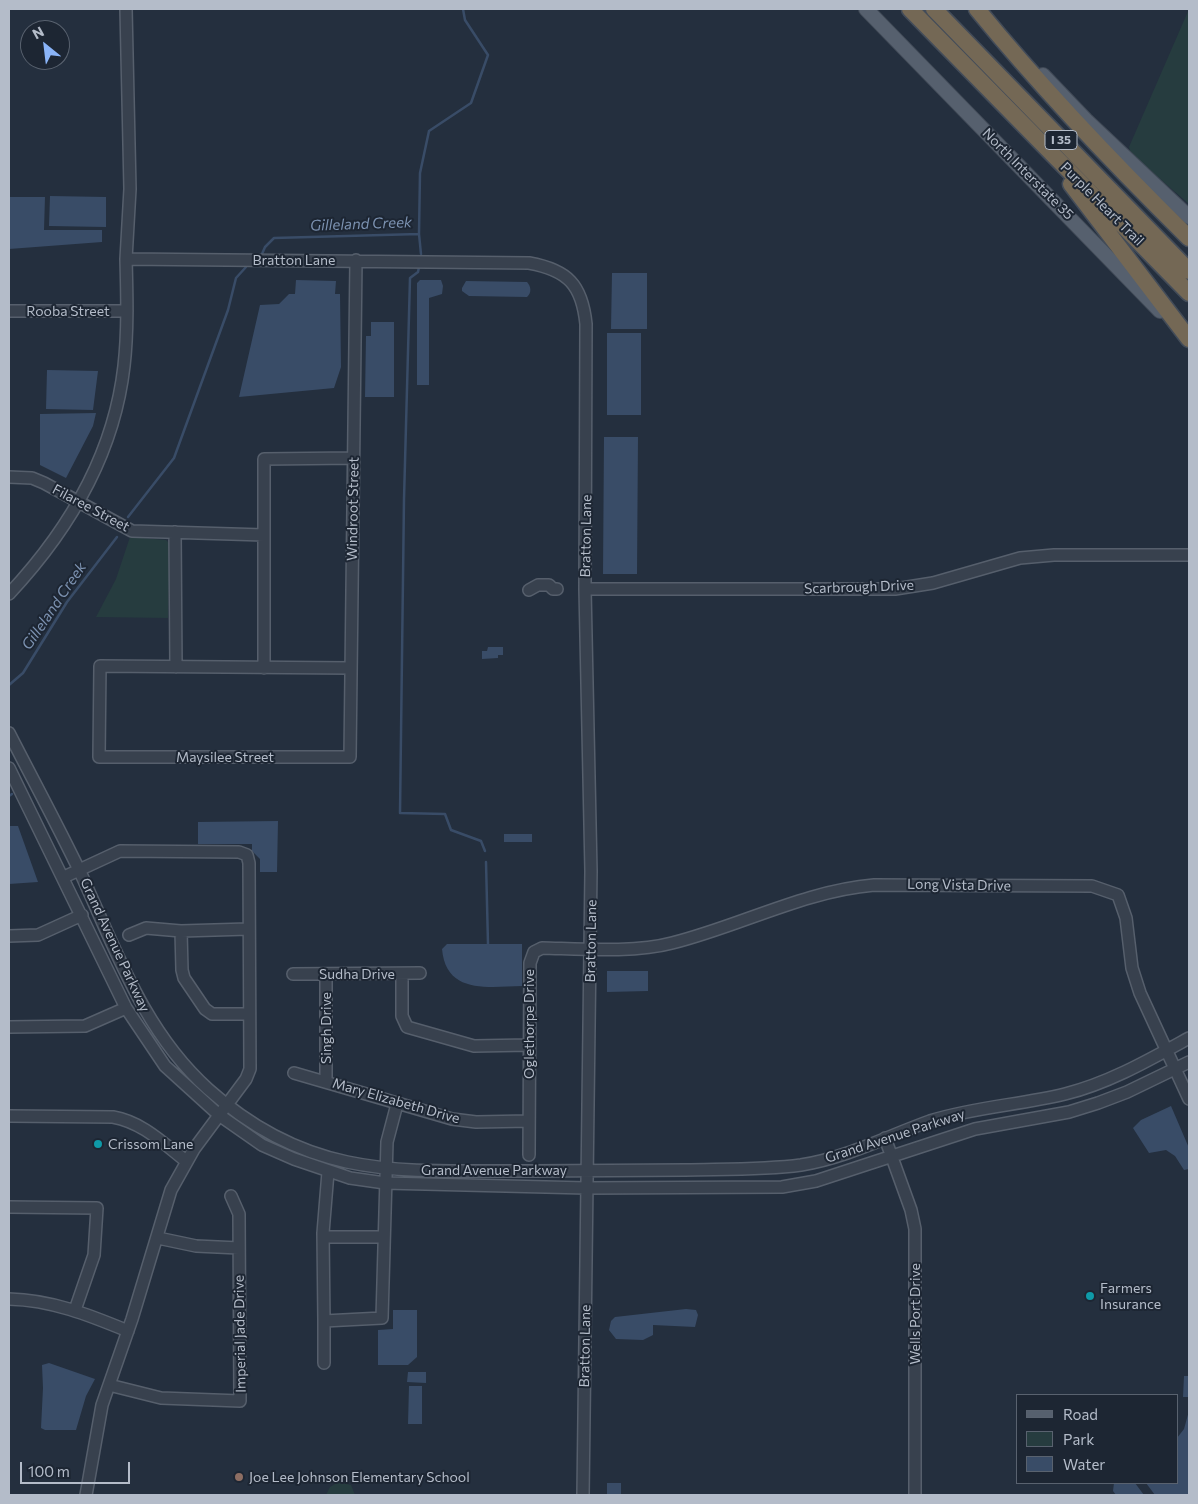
<!DOCTYPE html>
<html>
<head>
<meta charset="utf-8">
<style>
	body { margin:0 }
	#map { position:relative; width:1198px; height:1504px; overflow:hidden; background:#242f3e; font-family:Commissioner,sans-serif }
	canvas { display:block }
	.frame { position:absolute; inset:0; border:10px solid #b4bcc9; pointer-events:none }
	.legend { position:absolute; left:1016px; top:1394px; width:162px; height:90px; box-sizing:border-box; background:#1d2633; border:1px solid #59626f; margin:0; padding:6px 9px; list-style:none; font-size:15px; color:#b4bcc9 }
	.legend li { display:flex; align-items:center; gap:10px; height:25px }
	.legend b { width:25px; border:1px solid #59626f }
	.north { position:absolute; left:20px; top:20px; width:50px; height:50px; box-sizing:border-box; background:#1d2633; border:1px solid #59626f; border-radius:50%; rotate:331deg; font-size:14px; font-weight:700; line-height:20px; text-align:center; color:#b4bcc9 }
	.north::after { content:''; display:block; margin:auto; width:18px; height:22px; background:#8ab4f8; clip-path:polygon(50% 0,100% 100%,50% 72%,0 100%) }
	.scale { position:absolute; left:20px; top:1462px; width:110px; height:22px; box-sizing:border-box; border:2px solid #b4bcc9; border-top:0; padding-left:6px; font-size:15px; line-height:18px; white-space:nowrap; color:#b4bcc9; -webkit-text-stroke:4px #1d2633; paint-order:stroke }
</style>
</head>
<body>
<div id="map">
<canvas width="1198" height="1504"></canvas>
<div class="frame"></div>
<ul class="legend">
<li><b style="height:6px;background:#56606e"></b>Road</li>
<li><b style="height:14px;background:#263c3f"></b>Park</li>
<li><b style="height:14px;background:#394c67"></b>Water</li>
</ul>
<div class="north">N</div>
<div class="scale">100 m</div>
</div>
<script>
const context = document.querySelector('canvas').getContext('2d');
context.lineJoin = 'round';
function fill(path, color) { context.fillStyle = color; context.fill(path, 'evenodd'); }
function stroke(path, color, width, dash) { context.strokeStyle = color; context.lineWidth = width; context.lineCap = dash ? 'butt' : 'round'; context.setLineDash(dash || []); context.stroke(path); }
function drawText(font, color, halo, rows, align = 'center') {
  context.font = font + ' Commissioner,sans-serif'; context.lineWidth = 4; context.setLineDash([]); context.textBaseline = 'middle'; context.strokeStyle = halo; context.fillStyle = color; for (const [text, x, y, turn = 0] of rows) {
    context.save(); context.translate(x, y); context.rotate((+turn || 0) * Math.PI / 180); context.textAlign = isNaN(turn) ? turn : align; if (halo) context.strokeText(text, 0, 0); context.fillText(text, 0, 0); context.restore();
  }
}
fill(new Path2D(`
	M 1189,9 L 1189,204 L 1131,154 L 1129,147 Z
	M 130,537 L 166,540 L 170,544 L 168,618 L 96,617 L 116,579 Z
	M 338,1482 L 351,1485 L 355,1495 L 326,1495 L 330,1487 Z`), '#263c3f');
fill(new Path2D(`
	M 50,196 L 106,197 L 106,227 L 49,226 Z
	M 9,197 L 45,197 L 44,230 L 102,230 L 102,242 L 9,249 Z
	M 612,273 L 647,273 L 647,329 L 611,329 Z
	M 296,280 L 336,281 L 335,294 L 340,294 L 341,367 L 334,388 L 239,397 L 260,305 L 279,304 L 289,294 L 295,294 Z
	M 420,280 L 441,280 L 443,286 L 442,294 L 429,298 L 429,385 L 417,385 L 417,283 Z
	M 466,281 L 527,282 C 531,286 532,293 527,297 L 469,296 L 462,291 L 462,288 Z
	M 371,322 L 394,322 L 394,397 L 365,397 L 366,336 L 371,336 Z
	M 607,333 L 641,333 L 641,415 L 607,415 Z
	M 47,370 L 98,371 L 93,410 L 46,409 Z
	M 96,413 L 93,426 L 66,478 L 40,465 L 40,414 Z
	M 604,437 L 638,437 L 637,574 L 603,574 Z
	M 488,647 L 503,647 L 503,655 L 498,655 L 498,658 L 482,659 L 482,651 L 487,651 Z
	M 278,821 L 277,872 L 260,872 L 260,859 L 252,851 L 252,844 L 198,844 L 198,822 Z
	M 9,826 L 18,826 L 38,882 L 9,884 Z
	M 504,834 L 532,834 L 532,842 L 504,842 Z
	M 447,944 L 522,944 L 522,986 C 487,987 446,994 442,949 Z
	M 607,971 L 648,971 L 648,991 L 607,992 Z
	M 1171,1106 L 1189,1148 L 1189,1169 L 1184,1170 L 1175,1156 L 1166,1150 L 1149,1153 L 1133,1128 L 1141,1120 Z
	M 686,1309 L 696,1310 L 698,1315 L 695,1327 L 653,1325 L 653,1335 L 643,1340 L 616,1339 L 609,1330 L 611,1321 L 615,1317 Z
	M 393,1310 L 417,1310 L 417,1357 L 408,1365 L 378,1365 L 378,1330 L 393,1329 Z
	M 49,1363 L 95,1379 L 86,1396 L 76,1430 L 45,1430 L 41,1428 L 43,1388 L 42,1365 Z
	M 408,1372 L 426,1372 L 426,1383 L 407,1382 Z
	M 1184,1376 L 1189,1376 L 1189,1397 L 1183,1397 Z
	M 409,1386 L 422,1386 L 422,1424 L 408,1424 Z
	M 1189,1411 L 1189,1495 L 1155,1495 L 1146,1483 L 1177,1483 L 1177,1438 L 1184,1429 Z
	M 607,1483 L 621,1483 L 621,1495 L 607,1495 Z
	M 1114,1483 L 1135,1483 L 1144,1495 L 1116,1495 L 1113,1491 Z`), '#394c67');
stroke(new Path2D(`
	M 419,234 L 421,254
	M 262,254 L 265,247 L 274,238 L 419,234 L 420,173 L 429,131 L 471,103 L 488,55 L 465,20 L 463,9
	M 419,267 L 418,272 L 410,278 L 404,499 L 400,813 L 445,814 L 451,830 L 481,841 L 485,851
	M 128,517 L 174,458 L 228,310 L 236,278 L 246,267
	M 9,685 L 23,673 L 67,602 L 117,537
	M 9,796 L 12,794
	M 486,862 L 488,944`), '#394c67', 2.5);
const minor = new Path2D(`
	M 126,9 L 130,189 L 126,259 L 529,263 C 568,270 582,285 586,324 L 585,589 L 591,871 L 583,1495
	M 9,311 L 127,311
	M 9,477 L 32,478 L 44,483 L 132,531 L 264,535
	M 175,532 L 176,667
	M 585,589 L 895,589 L 933,583 L 1020,558 L 1054,555 L 1189,555
	M 529,590 L 538,585 L 549,585 L 553,589 L 557,589
	M 9,594 C 68,531 114,454 124,366 C 128,331 127,295 126,259
	M 264,668 L 264,459 L 354,458
	M 351,668 L 100,666 L 99,757 L 350,757 L 356,260
	M 9,733 C 33,780 58,826 81,874 C 116,950 144,1032 208,1089 C 248,1125 295,1151 347,1162 C 408,1175 472,1170 534,1171 C 585,1171 635,1170 685,1170 C 724,1169 763,1170 801,1165 C 846,1158 888,1136 930,1121 C 974,1107 1020,1105 1065,1094 C 1109,1083 1149,1060 1189,1038
	M 9,768 L 126,1008 L 165,1066 L 219,1115 L 262,1145 L 294,1159 L 350,1178 L 385,1183 L 586,1188 L 782,1187 L 816,1181 L 975,1129 L 1069,1112 L 1098,1103 L 1127,1092 L 1189,1062
	M 64,877 L 120,851 L 239,852 L 247,855 L 249,863 L 250,1069 L 246,1079 L 194,1149 L 171,1190 L 132,1319 L 102,1405 L 86,1495
	M 181,931 L 182,970 L 184,978 L 205,1009 L 212,1014 L 249,1014
	M 129,935 L 146,928 L 181,931 L 248,929
	M 9,936 L 38,935 L 82,915
	M 293,974 L 420,973
	M 326,974 L 326,1082
	M 402,974 L 402,1016 L 407,1027 L 474,1046 L 529,1045
	M 9,1027 L 85,1026 L 126,1008
	M 294,1073 L 452,1119 L 476,1122 L 529,1121
	M 9,1116 L 113,1117 C 142,1122 163,1143 186,1161
	M 885,1138 L 911,1210 L 915,1229 L 915,1495
	M 529,1155 L 530,963 L 534,952 L 542,948 C 581,949 635,953 672,943 C 740,926 804,891 874,885 L 1092,886 L 1118,895 L 1126,918 L 1132,968 L 1140,993 L 1189,1099
	M 328,1172 L 323,1233 L 324,1321 L 382,1318 L 387,1142 L 397,1104
	M 9,1207 L 97,1208 L 94,1255 L 75,1310
	M 323,1237 L 383,1237
	M 158,1238 L 196,1246 L 239,1248
	M 9,1299 C 52,1300 89,1315 128,1331
	M 324,1321 L 324,1363
	M 109,1385 L 161,1398 L 240,1401 L 239,1214 L 231,1196`);
const major = new Path2D(`
	M 866,9 L 1160,311
	M 1043,75 L 1086,120 L 1189,217`);
const highway = new Path2D(`
	M 910,9 L 1189,293
	M 934,9 L 1189,271
	M 977,9 C 1043,90 1115,165 1189,238
	M 1071,184 L 1189,339`);
stroke(minor, '#565f6c', 14);
stroke(major, '#414a57', 16);
stroke(highway, '#434c59', 19);
stroke(minor, '#38414e', 11);
stroke(major, '#56606e', 14);
stroke(highway, '#746855', 16);
for (const [x, y, r, color] of [
	[98,1144,5,"#0f9aa8"],
	[1090,1296,5,"#0f9aa8"],
	[239,1477,5,"#8d6e63"]
]) { const dot = new Path2D(); dot.arc(x, y, r, 0, 2 * Math.PI); context.fillStyle = color; context.fill(dot); stroke(dot, '#1d2633', 2); }
for (const [x, y, w] of [
	[1061,140,32]
]) { const box = new Path2D(); box.roundRect(x - w / 2, y - 9.5, w, 19, 4); context.fillStyle = '#1d2633'; context.fill(box); stroke(box, '#b4bcc9', 1); }
drawText('bold 12px', '#b4bcc9', null, [
	["I 35",1061,140]
]);
drawText('14px', '#b4bcc9', '#1d2633', [
	["North Interstate 35",1028,174,45],
	["Purple Heart Trail",1102,204,45],
	["Bratton Lane",294,260],
	["Rooba Street",68,311],
	["Filaree Street",91,508,28],
	["Windroot Street",353,509,-89],
	["Bratton Lane",586,536,-89],
	["Scarbrough Drive",859,587,-2],
	["Maysilee Street",225,757],
	["Long Vista Drive",959,885,1],
	["Bratton Lane",591,941,-89],
	["Grand Avenue Parkway",115,945,65],
	["Sudha Drive",357,974],
	["Oglethorpe Drive",529,1024,-90],
	["Singh Drive",326,1028,-90],
	["Mary Elizabeth Drive",396,1101,16],
	["Grand Avenue Parkway",895,1136,-18],
	["Grand Avenue Parkway",494,1170],
	["Wells Port Drive",915,1314,-90],
	["Imperial Jade Drive",240,1334,-91],
	["Bratton Lane",585,1346,-89]
]);
drawText('14px', '#b4bcc9', '#1d2633', [
	["Crissom Lane",108,1144],
	["Farmers",1100,1288],
	["Insurance",1100,1304],
	["Joe Lee Johnson Elementary School",249,1477]
], 'left');
drawText('italic 15px', '#7c92b1', '#1d2633', [
	["Gilleland Creek",361,224,-2],
	["Gilleland Creek",54,606,-56]
]);
</script>
</body>
</html>
